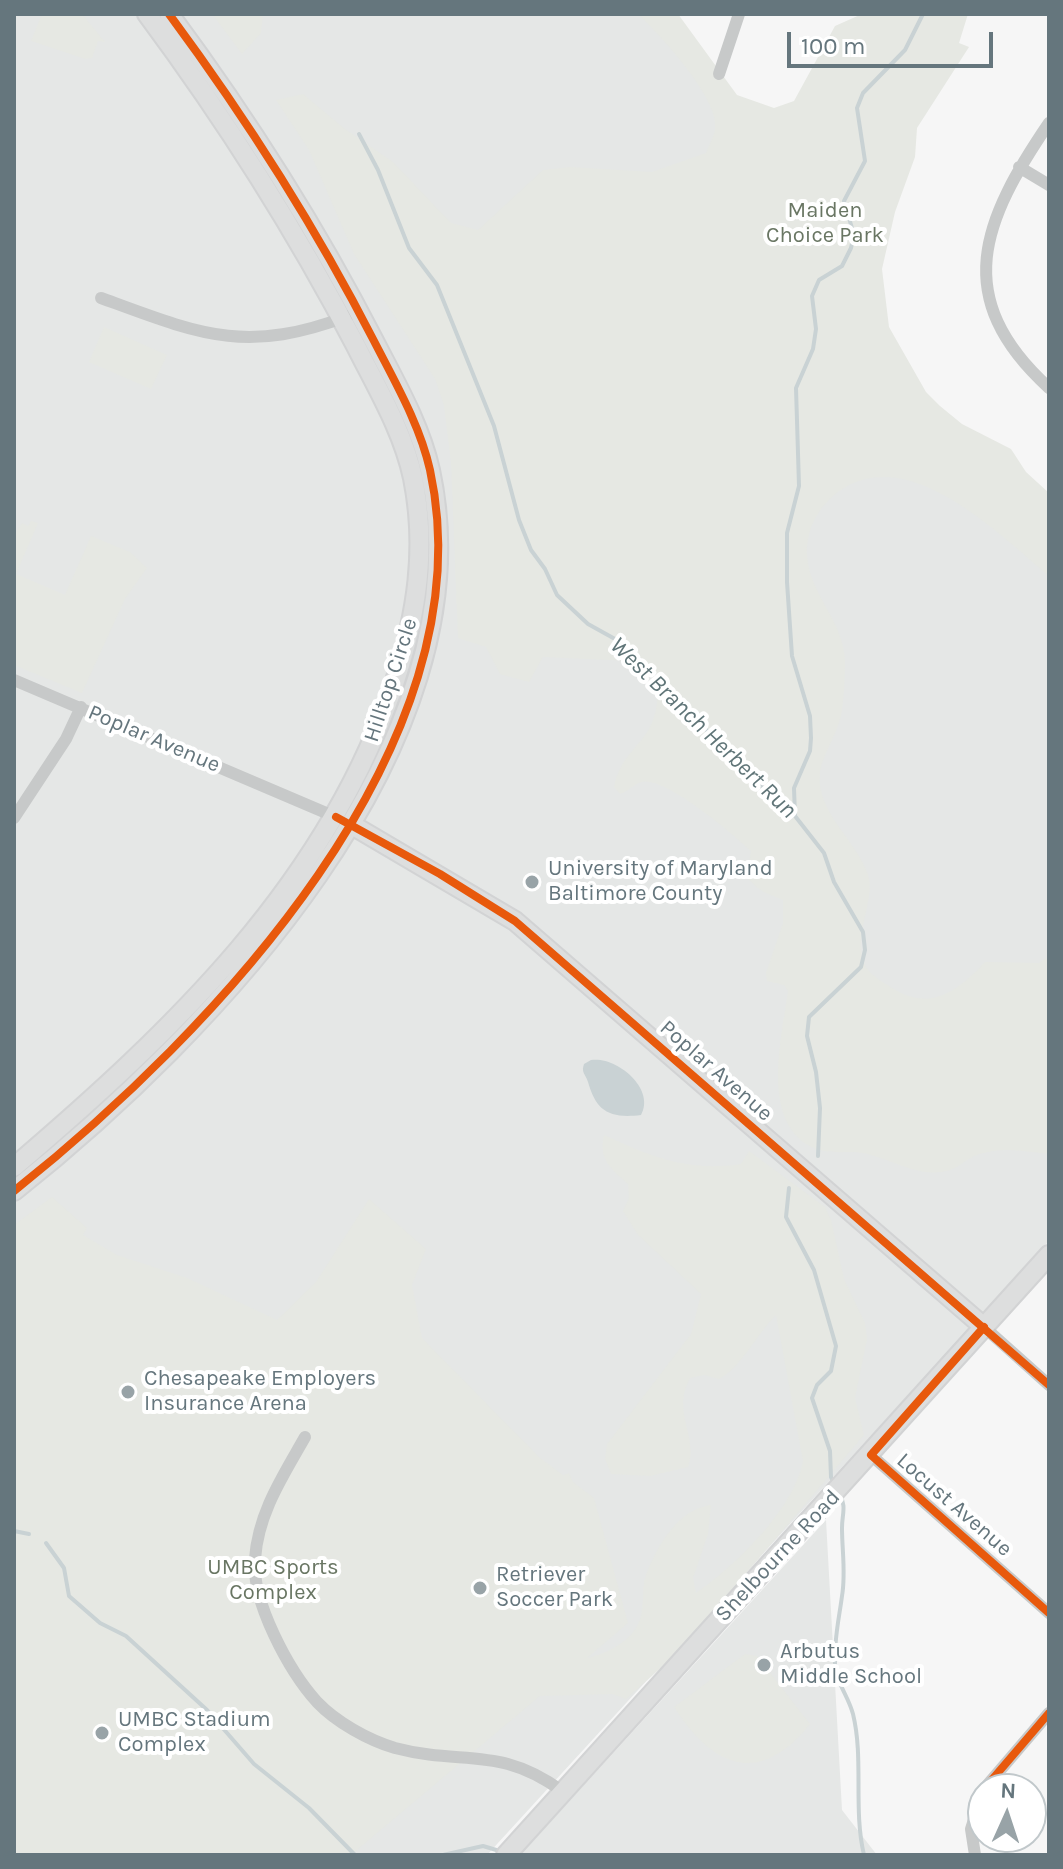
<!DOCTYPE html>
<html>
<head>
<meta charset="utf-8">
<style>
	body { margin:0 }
	#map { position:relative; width:1063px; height:1869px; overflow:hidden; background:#f6f6f6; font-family:Karla,sans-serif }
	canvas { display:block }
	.frame { position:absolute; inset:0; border:16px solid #65767d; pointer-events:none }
	.north { position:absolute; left:967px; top:1773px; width:80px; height:80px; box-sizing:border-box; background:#fff; border:2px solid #c1c8cb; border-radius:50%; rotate:3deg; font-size:22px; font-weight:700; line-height:32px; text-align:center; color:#65767d }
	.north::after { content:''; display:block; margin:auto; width:28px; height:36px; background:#98a3a7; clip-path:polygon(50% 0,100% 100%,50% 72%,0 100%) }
	.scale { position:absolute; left:787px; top:32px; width:206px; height:36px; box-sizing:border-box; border:4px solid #65767d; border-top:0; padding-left:10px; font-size:24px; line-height:28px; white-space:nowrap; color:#65767d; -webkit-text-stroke:6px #fff; paint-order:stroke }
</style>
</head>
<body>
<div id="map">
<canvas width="1063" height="1869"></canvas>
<div class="frame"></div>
<div class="north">N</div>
<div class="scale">100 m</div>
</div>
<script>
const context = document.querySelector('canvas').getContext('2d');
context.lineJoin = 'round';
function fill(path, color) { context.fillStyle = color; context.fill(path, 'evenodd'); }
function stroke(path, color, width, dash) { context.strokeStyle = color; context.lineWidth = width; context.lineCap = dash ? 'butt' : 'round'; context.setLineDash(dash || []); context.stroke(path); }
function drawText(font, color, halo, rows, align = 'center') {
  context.font = font + ' Karla,sans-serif'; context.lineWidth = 8; context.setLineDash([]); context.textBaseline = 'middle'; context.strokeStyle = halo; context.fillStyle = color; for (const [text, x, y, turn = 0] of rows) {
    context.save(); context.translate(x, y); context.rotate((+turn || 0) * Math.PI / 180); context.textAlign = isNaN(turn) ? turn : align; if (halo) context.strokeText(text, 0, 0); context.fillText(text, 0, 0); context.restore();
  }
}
fill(new Path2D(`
	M 14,14 L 657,14 L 784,171 L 726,223 L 1049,522 L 1049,1241 L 487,1855 L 14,1855 Z
	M 826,1520 L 842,1810 L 877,1855 L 520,1855 Z`), '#e5e7e6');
fill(new Path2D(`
	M 42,14 L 82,14 L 105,42 L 98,41 L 92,58 L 85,59 L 31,41 Z
	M 212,14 L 263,14 L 261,33 L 242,54 Z
	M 638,14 L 678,14 L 737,95 L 774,108 L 794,101 L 835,26 L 862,14 L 968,14 L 959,43 L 969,47 L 917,128 L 915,157 L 895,212 L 882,269 L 889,327 L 926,392 L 940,406 L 962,424 L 1011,449 L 1026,472 L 1049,493 L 1049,576 C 995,531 903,437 833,496 C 816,511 806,532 807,555 C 809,594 844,621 845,661 C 845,678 844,699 841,716 C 837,735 823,753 820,772 C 815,812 857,840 868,875 C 877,900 848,942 868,970 C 873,976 885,984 892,988 C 930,1012 957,992 985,962 L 1039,963 L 1049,956 L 1049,1154 C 1025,1151 1000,1146 977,1155 C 967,1158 960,1167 950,1170 C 921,1179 895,1161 868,1154 C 848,1149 827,1157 808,1145 C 761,1117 782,1036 788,991 L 784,985 L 767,981 L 766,973 L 783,923 L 783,900 C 766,893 759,892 747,877 L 751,851 C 733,834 664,775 641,782 C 634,784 628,792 620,794 L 614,787 C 624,739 665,744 656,676 L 632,661 L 543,657 L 529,682 L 500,674 L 486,647 L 458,638 L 451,462 L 444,406 L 435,379 L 354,254 L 309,150 L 276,100 L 303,94 L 345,129 L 393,162 L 451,223 L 478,230 L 543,170 L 570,167 L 652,172 L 706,153 C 709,145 714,137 715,129 C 720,99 659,34 638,14 Z
	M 104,327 L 167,355 L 151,389 L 89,362 Z
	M 31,521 L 38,523 L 16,574 L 65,595 L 91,536 L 130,552 L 147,568 L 125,599 L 82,693 L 14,665 L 14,535 L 22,523 L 28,526 Z
	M 604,1135 C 652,1157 687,1172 741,1164 L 749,1151 L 825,1207 L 831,1220 L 844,1279 L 865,1323 L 867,1339 L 855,1398 L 864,1435 L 681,1650 L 626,1699 L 613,1694 L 540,1696 L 351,1855 L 14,1855 L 14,1225 L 52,1197 L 87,1228 L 83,1235 L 117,1255 L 187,1278 L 277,1320 L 316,1282 L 369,1199 L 426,1249 L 412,1285 L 422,1338 L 540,1458 L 563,1475 L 569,1473 L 573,1482 L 594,1498 L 628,1623 L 587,1658 C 607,1654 634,1640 640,1619 C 645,1605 641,1589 646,1575 C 657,1546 678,1509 711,1505 L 708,1534 L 693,1578 L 696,1593 C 735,1566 794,1509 803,1461 L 776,1315 C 757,1334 740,1369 719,1379 L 704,1375 L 690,1378 C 671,1413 699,1437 688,1467 L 650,1476 L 611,1474 L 605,1459 L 607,1444 L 691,1334 L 701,1294 L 638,1235 L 623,1211 L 629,1198 L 628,1184 C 611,1169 598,1159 604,1135 Z
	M 745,1654 L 757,1656 L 810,1724 C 760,1787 713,1768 674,1707 Z`), '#e6e8e3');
fill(new Path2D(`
	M 591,1060 C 617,1056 656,1089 641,1115 C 608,1119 596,1110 588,1082 C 585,1073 581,1073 584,1064 Z`), '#c9d2d4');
stroke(new Path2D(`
	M 359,134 L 378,170 L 409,248 L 437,285 L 494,426 L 519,520 L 531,550 L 545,569 L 557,595 L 588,624 L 615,639 L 640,660 L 753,779 L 795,816 L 824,853 L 834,882 L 863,932 L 865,950 L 861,967 L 809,1017 L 807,1036 L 816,1072 L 820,1108 L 818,1156
	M 795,816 L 794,788 L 810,751 L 811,738 L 810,716 L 792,656 L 787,582 L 787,533 L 799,486 L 796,388 L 813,349 L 816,329 L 812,296 L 819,280 L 842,266 L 851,248 L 854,235 L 844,201 L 865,161 L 857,108 L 863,93 L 905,50 L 923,14
	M 789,1188 L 786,1217 L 814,1270 L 836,1346 L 831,1371 L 817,1385 L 812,1398 L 830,1451 L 831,1477 L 835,1485
	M 839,1493 C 847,1507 842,1513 842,1528 C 842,1551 846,1573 842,1596 C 839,1619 834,1639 835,1663 C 836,1683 848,1695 853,1714 C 864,1759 853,1809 864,1855
	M 14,1531 L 29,1534
	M 46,1543 L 64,1568 L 69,1596 L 100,1623 L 126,1636 L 207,1710 L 254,1764 L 309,1808 L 355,1855
	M 443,1855 L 483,1846 L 503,1852`), '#c9d2d4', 4);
const secondary = new Path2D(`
	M 352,825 L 515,921 L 984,1327
	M 14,1167 C 172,1032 329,883 395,681 C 417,614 427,548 413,478 C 403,431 377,388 356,346 C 295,229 225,119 147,14
	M 14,1191 C 210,1035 490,745 430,470 C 420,425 395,382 374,341 C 315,226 246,118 169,14
	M 506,1855 L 1049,1255`);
stroke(secondary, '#d2d3d4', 22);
stroke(new Path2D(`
	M 719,74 L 739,14
	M 1049,123 C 983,220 949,297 1049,388
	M 1019,167 L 1049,185
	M 101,298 C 199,334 245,355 348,316
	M 14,680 L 338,818
	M 14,818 L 66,739 L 81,707
	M 984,1327 L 1049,1385
	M 305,1437 C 283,1476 258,1513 255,1559 C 251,1601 289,1671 317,1702 C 336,1722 368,1740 395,1748 C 463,1766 499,1745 562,1791
	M 871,1455 L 1049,1613
	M 984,1789 L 1049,1713
	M 975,1855 L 971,1829 L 983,1791`), '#c7c9c9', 12);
stroke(secondary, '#dddede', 18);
stroke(new Path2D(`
	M 336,817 L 440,874 L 515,921 L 1049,1385
	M 14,1191 C 210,1035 490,745 430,470 C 420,425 395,382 374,341 C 315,226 246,118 169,14
	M 984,1327 L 871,1455 L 1049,1613
	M 984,1789 L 1049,1713`), '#e8590c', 8);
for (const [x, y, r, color] of [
	[532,882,8,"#98a3a7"],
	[128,1392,8,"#98a3a7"],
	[480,1588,8,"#98a3a7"],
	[764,1665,8,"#98a3a7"],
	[102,1733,8,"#98a3a7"]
]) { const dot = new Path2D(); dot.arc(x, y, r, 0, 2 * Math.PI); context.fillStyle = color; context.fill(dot); stroke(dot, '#fff', 3); }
drawText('22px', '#697663', '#fff', [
	["Maiden",825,211],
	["Choice Park",825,236],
	["UMBC Sports",273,1568],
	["Complex",273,1593]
]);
drawText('22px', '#65767d', '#fff', [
	["Hilltop Circle",391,680,-72],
	["Poplar Avenue",154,739,23],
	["Poplar Avenue",716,1071,41],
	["Locust Avenue",954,1505,41],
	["Shelbourne Road",778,1556,-47]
]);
drawText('22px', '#65767d', '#fff', [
	["University of Maryland",548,869],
	["Baltimore County",548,894],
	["Chesapeake Employers",144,1379],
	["Insurance Arena",144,1404],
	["Retriever",496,1575],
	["Soccer Park",496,1600],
	["Arbutus",780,1652],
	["Middle School",780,1677],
	["UMBC Stadium",118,1720],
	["Complex",118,1745]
], 'left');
drawText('italic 24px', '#607578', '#fff', [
	["West Branch Herbert Run",703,728,44]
]);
</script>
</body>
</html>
